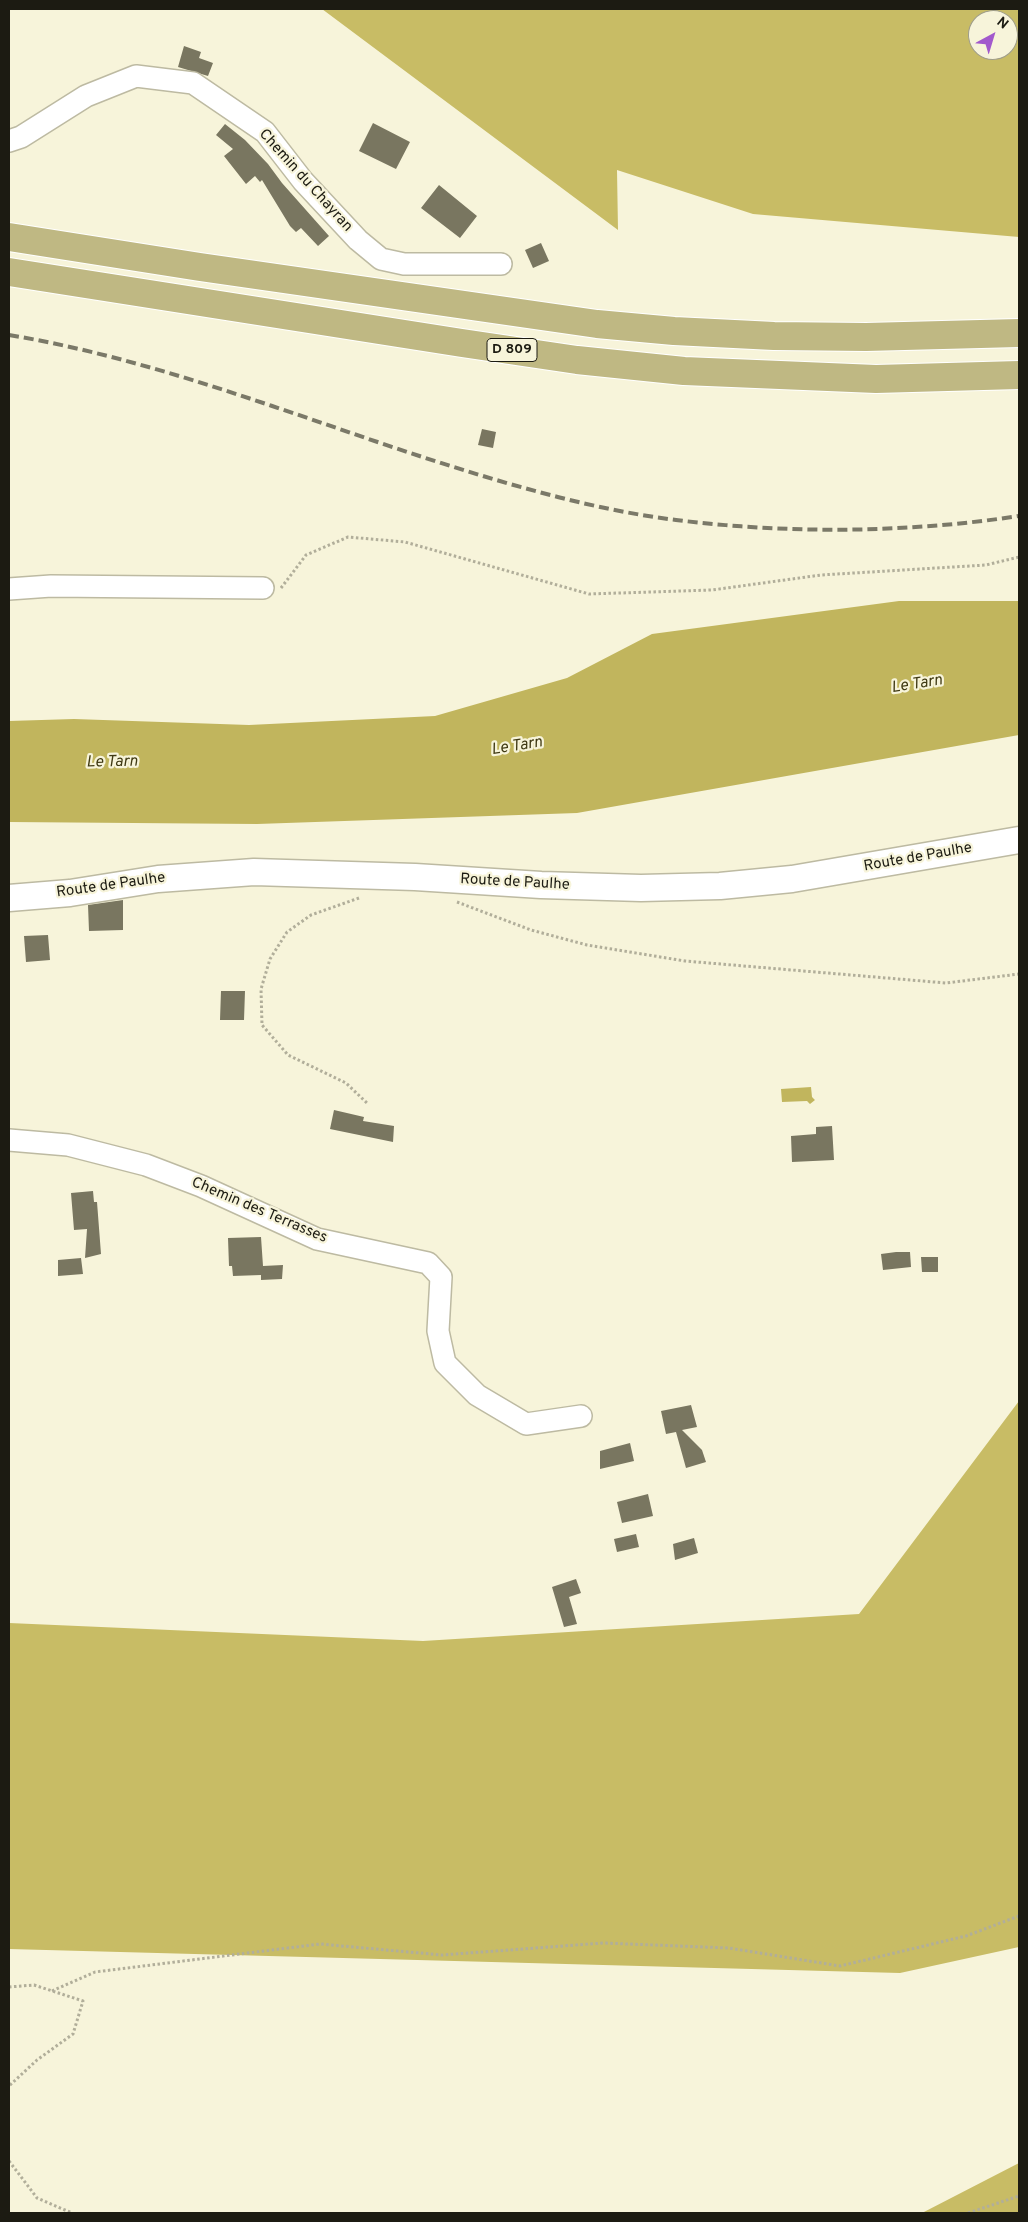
<!DOCTYPE html>
<html>
<head>
<meta charset="utf-8">
<style>
	body { margin:0 }
	#map { position:relative; width:1028px; height:2222px; overflow:hidden; background:#f7f4da; font-family:Overpass,sans-serif }
	canvas { display:block }
	.frame { position:absolute; inset:0; border:10px solid #1c1b12; pointer-events:none }
	.north { position:absolute; left:968px; top:10px; width:50px; height:50px; box-sizing:border-box; background:#f7f4da; border:1px solid #9f9d8a; border-radius:50%; rotate:39deg; font-size:14px; font-weight:700; line-height:20px; text-align:center; color:#1c1b12 }
	.north::after { content:''; display:block; margin:auto; width:18px; height:22px; background:#a259cc; clip-path:polygon(50% 0,100% 100%,50% 72%,0 100%) }
</style>
</head>
<body>
<div id="map">
<canvas width="1028" height="2222"></canvas>
<div class="frame"></div>
<div class="north">N</div>
</div>
<script>
const context = document.querySelector('canvas').getContext('2d');
context.lineJoin = 'round';
function fill(path, color) { context.fillStyle = color; context.fill(path, 'evenodd'); }
function stroke(path, color, width, dash) { context.strokeStyle = color; context.lineWidth = width; context.lineCap = dash ? 'butt' : 'round'; context.setLineDash(dash || []); context.stroke(path); }
function drawText(font, color, halo, rows, align = 'center') {
  context.font = font + ' Overpass,sans-serif'; context.lineWidth = 4.5; context.setLineDash([]); context.textBaseline = 'middle'; context.strokeStyle = halo; context.fillStyle = color; for (const [text, x, y, turn = 0] of rows) {
    context.save(); context.translate(x, y); context.rotate((+turn || 0) * Math.PI / 180); context.textAlign = isNaN(turn) ? turn : align; if (halo) context.strokeText(text, 0, 0); context.fillText(text, 0, 0); context.restore();
  }
}
fill(new Path2D(`
	M 322,9 L 1019,9 L 1019,237 L 753,214 L 617,170 L 618,230 ZM 978,20 L 1008,20 L 1008,50 L 978,50 Z
	M 1019,1401 L 1019,1947 L 900,1973 L 9,1949 L 9,1623 L 423,1641 L 859,1614 Z
	M 1019,2163 L 1019,2213 L 922,2213 Z`), '#c8bc65');
fill(new Path2D(`
	M 899,601 L 1019,601 L 1019,735 L 577,813 L 257,824 L 9,822 L 9,721 L 74,719 L 249,725 L 435,716 L 567,678 L 652,634 Z
	M 811,1087 L 812,1097 L 815,1100 L 810,1104 L 807,1101 L 782,1102 L 781,1089 Z`), '#c1b55d');
fill(new Path2D(`
	M 184,46 L 201,52 L 199,58 L 213,63 L 208,76 L 178,67 Z
	M 373,123 L 410,142 L 396,169 L 359,151 Z
	M 225,124 L 245,140 L 268,164 L 282,183 L 329,236 L 318,246 L 301,228 L 296,232 L 290,226 L 262,180 L 260,182 L 255,176 L 246,184 L 224,156 L 233,149 L 216,135 Z
	M 439,185 L 477,216 L 460,238 L 421,208 Z
	M 541,243 L 549,261 L 533,268 L 525,250 Z
	M 482,429 L 496,432 L 493,448 L 478,445 Z
	M 123,900 L 123,930 L 89,931 L 88,905 Z
	M 48,935 L 50,960 L 26,962 L 24,936 Z
	M 221,991 L 245,991 L 244,1020 L 220,1020 Z
	M 334,1110 L 364,1117 L 363,1121 L 394,1126 L 393,1142 L 330,1129 Z
	M 832,1126 L 834,1160 L 792,1162 L 791,1136 L 816,1134 L 816,1127 Z
	M 93,1191 L 94,1202 L 97,1202 L 101,1254 L 85,1258 L 87,1229 L 74,1230 L 71,1193 Z
	M 261,1237 L 263,1266 L 283,1265 L 282,1279 L 261,1280 L 261,1275 L 233,1276 L 232,1266 L 229,1266 L 228,1238 Z
	M 896,1252 L 910,1252 L 911,1267 L 883,1270 L 881,1254 Z
	M 921,1257 L 938,1257 L 938,1272 L 922,1272 Z
	M 81,1258 L 83,1274 L 58,1276 L 58,1260 Z
	M 691,1405 L 697,1427 L 682,1430 L 702,1450 L 706,1462 L 686,1468 L 676,1432 L 666,1434 L 661,1411 Z
	M 630,1443 L 634,1461 L 600,1469 L 600,1451 Z
	M 648,1494 L 653,1516 L 622,1523 L 617,1502 Z
	M 636,1534 L 639,1547 L 617,1552 L 614,1539 Z
	M 694,1538 L 698,1553 L 675,1560 L 673,1544 Z
	M 576,1579 L 581,1593 L 569,1597 L 577,1624 L 564,1627 L 552,1587 Z`), '#797660');
const minor = new Path2D(`
	M 9,141 L 21,137 L 86,96 L 136,76 L 193,83 L 265,132 L 303,181 L 358,240 L 381,259 L 404,264 L 501,264
	M 9,589 L 51,586 L 263,588
	M 9,1140 L 68,1145 L 146,1165 L 201,1186 L 317,1239 L 428,1263 L 441,1277 L 438,1331 L 445,1363 L 477,1395 L 526,1424 L 581,1416`);
const tertiary = new Path2D(`
	M 9,898 L 70,893 L 158,879 L 254,872 L 415,877 L 541,885 L 641,888 L 720,886 L 792,879 L 1019,840`);
const primary = new Path2D(`
	M 9,237 L 200,267 L 597,324 L 674,331 L 774,336 L 866,337 L 1019,333
	M 9,272 L 462,343 L 577,360 L 684,371 L 876,379 L 1019,375`);
stroke(minor, '#bdbaa2', 24);
stroke(tertiary, '#bdbaa2', 29);
stroke(primary, '#fff', 30);
stroke(new Path2D(`
	M 281,588 L 306,555 L 348,537 L 405,542 L 589,594 L 712,590 L 821,575 L 986,565 L 1019,557
	M 359,898 L 311,915 L 287,932 L 270,959 L 261,989 L 262,1025 L 288,1055 L 346,1083 L 368,1104
	M 457,902 L 531,930 L 587,945 L 685,961 L 946,983 L 1019,974
	M 9,1987 L 34,1985 L 83,2001 L 73,2034 L 37,2060 L 9,2086
	M 52,1991 L 95,1972 L 320,1944 L 442,1955 L 603,1943 L 729,1948 L 840,1966 L 966,1936 L 1019,1916
	M 9,2161 L 37,2198 L 72,2213
	M 968,2213 L 1019,2196`), '#b1ae9a', 3, [2.5, 2.5]);
stroke(minor, '#fff', 21);
stroke(tertiary, '#fff', 26);
stroke(primary, '#bfb883', 28);
stroke(new Path2D(`
	M 9,335 C 172,362 326,429 483,476 C 546,495 611,512 676,520 C 790,534 906,533 1019,516`), '#7b7968', 4, [10, 5]);
for (const [x, y, w] of [
	[512,350,50]
]) { const box = new Path2D(); box.roundRect(x - w / 2, y - 11.5, w, 23, 4); context.fillStyle = '#f7f4da'; context.fill(box); stroke(box, '#1c1b12', 1); }
drawText('bold 14px', '#1c1b12', null, [
	["D 809",512,350]
]);
drawText('15px', '#1c1b12', '#f7f4da', [
	["Chemin du Chayran",305,181,48],
	["Route de Paulhe",918,858,-10],
	["Route de Paulhe",515,883,3],
	["Route de Paulhe",111,886,-8],
	["Chemin des Terrasses",259,1211,23]
]);
drawText('italic 16px', '#403a14', '#f7f4da', [
	["Le Tarn",917,685,-9],
	["Le Tarn",517,747,-9],
	["Le Tarn",112,763,-1]
]);
</script>
</body>
</html>
